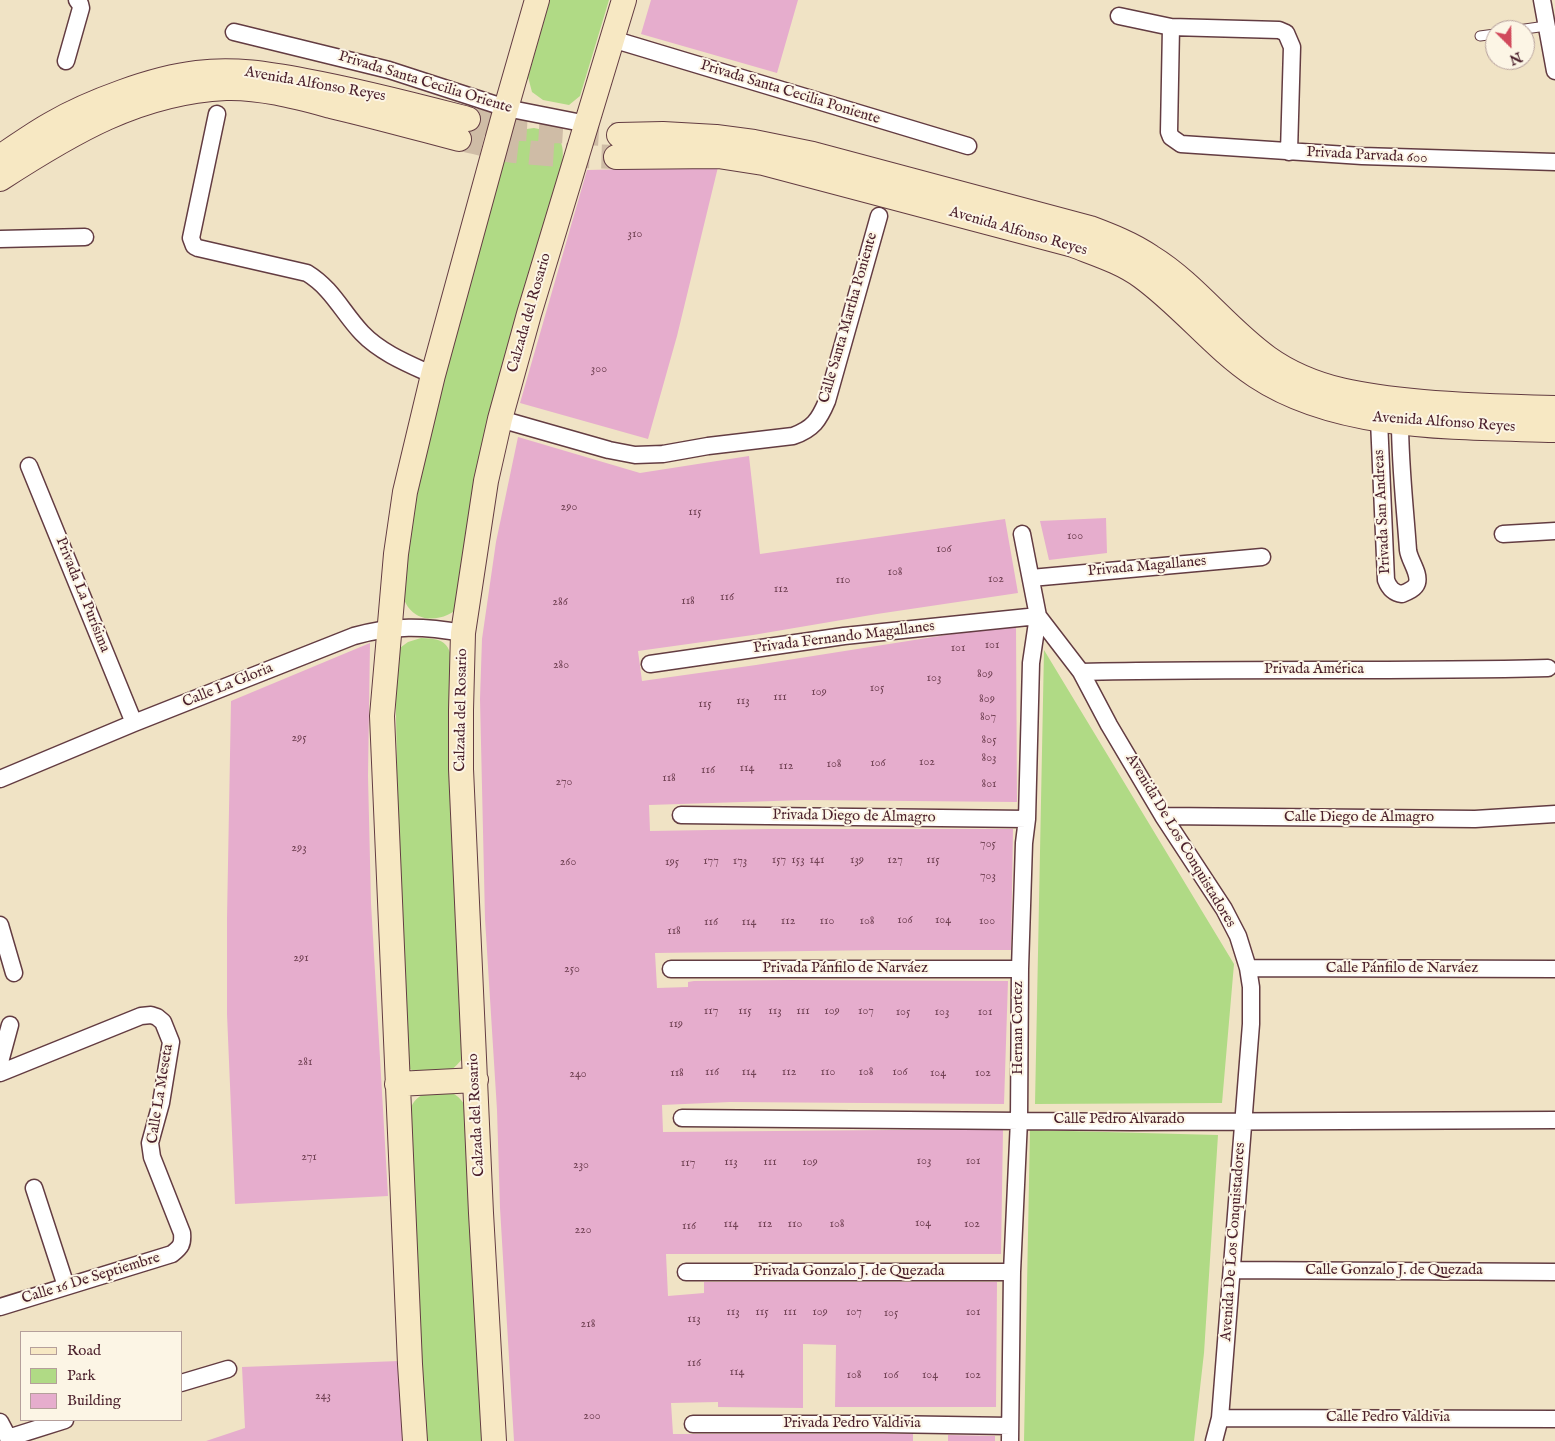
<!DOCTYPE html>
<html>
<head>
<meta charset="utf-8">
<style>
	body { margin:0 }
	#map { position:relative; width:1555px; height:1441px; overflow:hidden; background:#f0e3c5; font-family:"IM FELL English",serif }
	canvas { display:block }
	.legend { position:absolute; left:20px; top:1331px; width:162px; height:90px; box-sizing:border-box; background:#fcf5e5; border:1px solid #b59f9b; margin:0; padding:6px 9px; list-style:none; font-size:15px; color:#4a1f2b }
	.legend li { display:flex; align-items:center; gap:10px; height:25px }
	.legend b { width:25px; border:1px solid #b59f9b }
	.north { position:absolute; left:1485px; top:20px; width:50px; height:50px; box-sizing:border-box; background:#fcf5e5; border:1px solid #b59f9b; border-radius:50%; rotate:157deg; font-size:14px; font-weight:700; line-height:20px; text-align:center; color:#4a1f2b }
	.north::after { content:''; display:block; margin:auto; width:18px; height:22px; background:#d1495b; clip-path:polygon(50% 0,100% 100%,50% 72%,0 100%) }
</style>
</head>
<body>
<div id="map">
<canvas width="1555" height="1441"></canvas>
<ul class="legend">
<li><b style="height:6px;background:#f7e8c3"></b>Road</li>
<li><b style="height:14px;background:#b0da85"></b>Park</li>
<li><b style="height:14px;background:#e6adcd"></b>Building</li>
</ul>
<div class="north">N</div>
</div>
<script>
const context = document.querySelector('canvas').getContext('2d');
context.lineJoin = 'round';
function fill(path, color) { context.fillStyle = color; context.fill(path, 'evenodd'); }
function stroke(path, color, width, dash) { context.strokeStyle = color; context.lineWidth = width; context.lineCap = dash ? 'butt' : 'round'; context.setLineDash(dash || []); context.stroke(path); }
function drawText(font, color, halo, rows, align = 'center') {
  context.font = font + ' "IM FELL English",serif'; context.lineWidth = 4; context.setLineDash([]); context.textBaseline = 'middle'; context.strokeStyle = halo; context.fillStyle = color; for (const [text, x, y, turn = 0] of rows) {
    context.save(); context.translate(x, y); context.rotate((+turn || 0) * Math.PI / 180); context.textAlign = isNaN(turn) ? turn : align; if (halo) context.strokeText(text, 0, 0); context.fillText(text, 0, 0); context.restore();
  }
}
fill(new Path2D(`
	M 550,0 L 609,0 L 580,96 L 569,105 L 543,100 L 532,92 L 528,77 Z
	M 534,128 C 561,133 565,141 562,166 L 462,605 C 448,619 422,626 408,607 C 406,604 404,600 403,596 L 423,447 L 509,138 L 519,130 Z
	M 421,638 C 446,639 449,643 454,668 L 464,1056 C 449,1079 430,1080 408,1068 L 398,826 L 395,660 L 397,650 L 408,642 Z
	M 1044,650 L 1234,964 L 1222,1103 L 1035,1104 Z
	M 434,1089 C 452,1091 457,1093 467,1108 L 488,1441 L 425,1441 L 408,1116 C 413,1099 418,1096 434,1089 Z
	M 1030,1130 L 1218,1135 L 1204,1353 L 1194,1441 L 1024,1441 Z`), '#b0da85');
fill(new Path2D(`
	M 651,0 L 798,0 L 777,73 L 641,34 Z
	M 718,167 L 677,336 L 648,439 L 520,403 L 587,170 Z
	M 518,437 L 640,473 L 749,456 L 760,554 L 1005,519 L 1018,593 L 877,614 L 753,635 L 638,651 L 642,681 L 756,665 L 946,635 L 1016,626 L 1017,802 L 805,800 L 649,805 L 650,831 L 769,829 L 1013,829 L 1011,950 L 886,950 L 655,953 L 657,988 L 688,987 L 688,982 L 694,981 L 790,980 L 1008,981 L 1004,1104 L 730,1102 L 662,1105 L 663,1132 L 1003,1129 L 1001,1254 L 666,1254 L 668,1296 L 704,1293 L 704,1282 L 997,1282 L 996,1407 L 835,1407 L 836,1345 L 803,1344 L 803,1408 L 718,1407 L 718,1402 L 671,1403 L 673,1434 L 913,1434 L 913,1441 L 514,1441 L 500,1208 L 497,1110 L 485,919 L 480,699 L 482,639 L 496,542 Z
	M 1106,518 L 1107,553 L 1049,560 L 1040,521 Z
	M 370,643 L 368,776 L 371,903 L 388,1196 L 235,1204 L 227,1014 L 227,918 L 231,701 Z
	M 399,1361 L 405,1441 L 206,1441 L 245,1428 L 242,1367 Z
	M 948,1435 L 995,1436 L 995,1441 L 948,1441 Z`), '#e6adcd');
stroke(new Path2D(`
	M 468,119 L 508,128 L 619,135
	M 459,139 C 476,142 492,147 508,150 C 544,155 580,156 616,157`), '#cfbca6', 24, [24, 12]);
const lane = new Path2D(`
	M 1518,30 L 1546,26
	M 1480,36 L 1495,34`);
const street = new Path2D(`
	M 1542,0 L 1555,71
	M 1119,16 L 1171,27 L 1279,30 L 1286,33 L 1292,47 L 1289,152
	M 1171,27 L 1169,132 L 1171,137 L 1181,144 L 1362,156 L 1555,162
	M 234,32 L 389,70 L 506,108 L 587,124
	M 612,39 L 968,146
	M 66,61 L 81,8 L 80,4 L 77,0
	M 217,114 L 191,238 L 194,246 L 198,248 L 307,273 C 333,289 342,312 362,333 C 381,353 409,364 433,375
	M 0,239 L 85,237
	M 500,419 L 609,450 L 635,455 L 663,454 L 708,446 L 793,436 C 813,429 819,420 827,401 L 879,216
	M 1379,420 L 1386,580 C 1389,588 1393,593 1402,594 C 1407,592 1415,589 1417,583 C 1420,573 1409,560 1408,550 C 1405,507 1400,465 1400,422
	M 29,466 L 134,723
	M 1022,534 L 1038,616 L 1081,672 L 1109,725 L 1163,816 L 1224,909 L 1238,936 L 1248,968 L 1251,987 L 1251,1024 L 1220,1418 L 1214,1441
	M 1503,534 L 1555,531
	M 1031,578 L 1262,557
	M 650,664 L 844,636 L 1038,616 L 1031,663 L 1027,819 L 1024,843 L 1020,969 L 1019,1120 L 1012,1272 L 1010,1441
	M 1081,672 C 1237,668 1392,672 1548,668
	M 0,779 L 134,723 L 354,636 C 393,625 424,626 463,633
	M 681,815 L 1027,819
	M 1163,816 L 1475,819 L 1555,814
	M 0,925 L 14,973
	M 1248,968 L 1555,969
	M 671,969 L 1020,969
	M 0,1062 L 10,1025
	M 0,1073 L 141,1016 L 151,1015 L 157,1017 L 163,1022 L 171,1042 L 161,1103 L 150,1143 L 152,1157 L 182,1233 C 183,1244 181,1247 172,1254 L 0,1307
	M 682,1118 L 1133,1122 L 1555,1120
	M 34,1188 L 66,1286
	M 1233,1270 L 1555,1272
	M 686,1272 L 1012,1272
	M 181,1383 L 228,1369
	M 1220,1418 L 1555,1419
	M 0,1422 L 10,1441
	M 693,1424 L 883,1424 L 1010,1426
	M 8,1438 L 65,1420`);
const secondary = new Path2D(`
	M 619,135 L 663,134 L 716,137 L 754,142 L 813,154 L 1090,228 C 1111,236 1132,244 1151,257 C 1195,284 1226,328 1268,358 C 1314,391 1369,397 1423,402 C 1467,406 1511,407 1555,408
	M 0,157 C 17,146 33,134 51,124 C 89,102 153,78 197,73 C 234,68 269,74 306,81 C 361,91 414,105 468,119
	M 616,157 L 718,156 L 763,163 L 1073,245 C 1096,254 1122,262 1142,277 C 1183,307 1214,348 1256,376 C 1339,431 1460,427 1555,430
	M 0,179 C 71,133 139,92 226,88 C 261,87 297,97 331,106 C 374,116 417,128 459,139
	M 397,1084 L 476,1080
	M 415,1441 L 410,1364 L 382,716 L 396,554 L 405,492 L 433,375 L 506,108 L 537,0
	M 494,1441 L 481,1213 L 461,769 L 461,710 L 463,633 L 486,481 L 500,419 L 529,314 L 624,0`);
stroke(lane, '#633c42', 11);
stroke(street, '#633c42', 19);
stroke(secondary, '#633c42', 26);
stroke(lane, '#fff', 9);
stroke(street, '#fff', 16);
stroke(secondary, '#f7e8c3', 24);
drawText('12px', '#714254', null, [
	["310",635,235],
	["300",599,370],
	["290",569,508],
	["115",695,513],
	["100",1075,537],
	["106",944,550],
	["108",895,573],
	["102",996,580],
	["110",843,581],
	["112",781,590],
	["116",727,598],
	["118",688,602],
	["286",560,603],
	["101",992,646],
	["101",958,649],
	["280",561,666],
	["809",985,675],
	["103",934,679],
	["105",877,689],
	["109",819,693],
	["111",780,698],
	["809",987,700],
	["113",743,702],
	["115",705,705],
	["807",988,718],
	["295",299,739],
	["805",989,741],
	["803",989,759],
	["102",927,763],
	["106",878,764],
	["108",834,765],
	["112",786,767],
	["114",747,769],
	["116",708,771],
	["118",669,779],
	["270",564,783],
	["801",989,785],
	["705",988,845],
	["293",299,849],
	["157",779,861],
	["153",798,861],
	["141",817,861],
	["139",857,861],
	["127",895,861],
	["115",933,861],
	["177",711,862],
	["173",740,862],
	["260",568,863],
	["195",672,863],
	["703",988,877],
	["106",905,921],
	["104",943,921],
	["112",788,922],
	["110",827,922],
	["108",867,922],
	["100",987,922],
	["116",711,923],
	["114",749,923],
	["118",674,932],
	["291",301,959],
	["250",572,970],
	["117",711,1012],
	["115",745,1012],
	["113",775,1012],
	["111",803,1012],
	["109",832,1012],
	["107",866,1012],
	["105",903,1013],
	["103",942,1013],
	["101",985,1013],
	["119",676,1025],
	["281",305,1063],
	["116",712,1073],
	["114",749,1073],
	["112",789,1073],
	["110",828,1073],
	["108",866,1073],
	["106",900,1073],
	["118",677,1074],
	["104",938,1074],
	["102",983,1074],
	["240",578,1075],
	["271",309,1158],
	["103",924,1162],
	["101",973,1162],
	["113",731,1163],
	["111",770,1163],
	["109",810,1163],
	["117",688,1164],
	["230",581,1166],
	["104",923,1224],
	["114",731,1225],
	["112",765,1225],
	["110",795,1225],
	["108",837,1225],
	["102",972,1225],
	["116",689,1227],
	["220",583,1231],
	["113",733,1313],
	["115",762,1313],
	["111",790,1313],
	["109",820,1313],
	["107",854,1313],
	["101",973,1313],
	["105",891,1314],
	["113",694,1320],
	["218",588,1325],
	["116",694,1364],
	["114",737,1373],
	["108",854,1376],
	["106",891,1376],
	["104",930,1376],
	["102",973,1376],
	["243",323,1397],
	["200",592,1417]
]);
drawText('15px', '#4a1f2b', '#fcf5e5', [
	["Privada Santa Cecilia Oriente",425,83,17],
	["Avenida Alfonso Reyes",315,85,10],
	["Privada Santa Cecilia Poniente",790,93,17],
	["Privada Parvada 600",1367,156,3],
	["Avenida Alfonso Reyes",1018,232,16],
	["Calzada del Rosario",530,313,-74],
	["Calle Santa Martha Poniente",849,318,-74],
	["Avenida Alfonso Reyes",1444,423,4],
	["Privada San Andreas",1383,512,-93],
	["Privada Magallanes",1147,567,-5],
	["Privada La Purísima",82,595,68],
	["Privada Fernando Magallanes",844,638,-7],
	["Privada América",1314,670],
	["Calle La Gloria",228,686,-22],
	["Calzada del Rosario",462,710,-89],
	["Privada Diego de Almagro",854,817,1],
	["Calle Diego de Almagro",1359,818],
	["Avenida De Los Conquistadores",1180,841,59],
	["Privada Pánfilo de Narváez",845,969],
	["Calle Pánfilo de Narváez",1402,969],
	["Hernan Cortez",1019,1028,-90],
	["Calle La Meseta",161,1094,-81],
	["Calzada del Rosario",477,1115,-93],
	["Calle Pedro Alvarado",1119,1120],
	["Avenida De Los Conquistadores",1234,1242,-86],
	["Calle Gonzalo J. de Quezada",1394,1271],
	["Privada Gonzalo J. de Quezada",849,1272],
	["Calle 16 De Septiembre",91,1279,-17],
	["Calle Pedro Valdivia",1388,1418],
	["Privada Pedro Valdivia",852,1424]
]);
</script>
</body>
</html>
